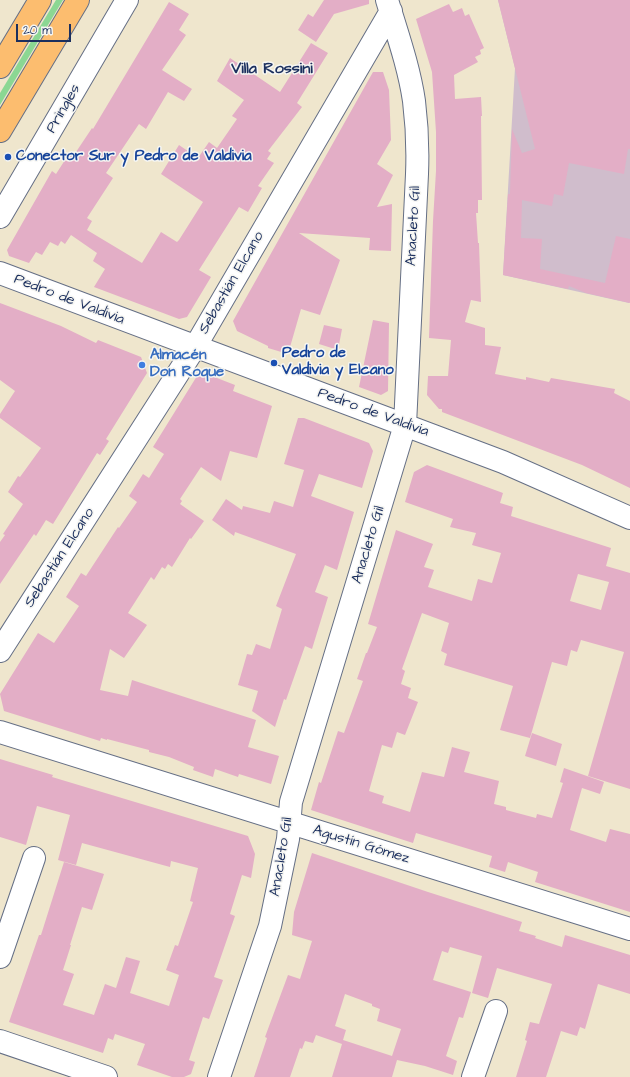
<!DOCTYPE html>
<html>
<head>
<meta charset="utf-8">
<style>
	body { margin:0 }
	#map { position:relative; width:630px; height:1077px; overflow:hidden; background:#efe6cd; font-family:"Architects Daughter",sans-serif }
	canvas { display:block }
	.scale { position:absolute; left:16px; top:24px; width:55px; height:18px; box-sizing:border-box; border:2px solid #1b2f5e; border-top:0; padding-left:5px; font-size:12px; line-height:14px; white-space:nowrap; color:#1b2f5e; -webkit-text-stroke:3px #f6f6f2; paint-order:stroke }
</style>
</head>
<body>
<div id="map">
<canvas width="630" height="1077"></canvas>
<div class="scale">20 m</div>
</div>
<script>
const context = document.querySelector('canvas').getContext('2d');
context.lineJoin = 'round';
function fill(path, color) { context.fillStyle = color; context.fill(path, 'evenodd'); }
function stroke(path, color, width, dash) { context.strokeStyle = color; context.lineWidth = width; context.lineCap = dash ? 'butt' : 'round'; context.setLineDash(dash || []); context.stroke(path); }
function drawText(font, color, halo, rows, align = 'center') {
  context.font = font + ' "Architects Daughter",sans-serif'; context.lineWidth = 3; context.setLineDash([]); context.textBaseline = 'middle'; context.strokeStyle = halo; context.fillStyle = color; for (const [text, x, y, turn = 0] of rows) {
    context.save(); context.translate(x, y); context.rotate((+turn || 0) * Math.PI / 180); context.textAlign = isNaN(turn) ? turn : align; if (halo) context.strokeText(text, 0, 0); context.fillText(text, 0, 0); context.restore();
  }
}
fill(new Path2D(`
	M 498,0 L 630,0 L 630,297 L 629,303 L 503,275 L 515,68 Z`), '#d0bdcc');
fill(new Path2D(`
	M 56,0 L 63,0 L 0,105 L 0,93 Z`), '#8bd793');
fill(new Path2D(`
	M 324,0 L 369,0 L 369,4 L 334,14 L 316,42 L 298,30 L 308,14 L 313,17 Z
	M 498,0 L 630,0 L 630,149 L 628,149 L 624,174 L 569,163 L 563,196 L 554,194 L 552,206 L 522,200 L 521,238 L 542,239 L 540,269 L 605,283 L 616,236 L 630,239 L 630,303 L 586,293 L 569,286 L 568,289 L 503,275 L 508,194 L 510,194 L 512,129 L 522,153 L 535,149 Z
	M 169,2 L 189,14 L 179,30 L 186,35 L 162,70 L 192,89 L 184,101 L 168,92 L 146,129 L 139,124 L 106,173 L 113,178 L 87,218 L 92,221 L 87,230 L 142,263 L 161,232 L 177,242 L 179,240 L 203,202 L 161,174 L 179,145 L 198,158 L 209,142 L 217,148 L 237,119 L 232,116 L 244,100 L 217,81 L 230,58 L 280,92 L 311,43 L 328,53 L 297,103 L 302,107 L 268,151 L 271,153 L 267,159 L 274,163 L 258,186 L 262,188 L 248,212 L 239,207 L 199,270 L 211,277 L 187,317 L 179,319 L 94,287 L 105,269 L 93,261 L 97,253 L 71,235 L 65,244 L 61,241 L 58,246 L 50,242 L 42,255 L 36,252 L 29,263 L 9,256 L 7,250 L 52,171 L 56,174 L 65,160 L 67,161 L 72,154 L 74,155 L 92,128 L 93,129 Z
	M 449,4 L 453,12 L 462,8 L 465,16 L 469,14 L 484,48 L 480,50 L 481,54 L 475,57 L 478,62 L 454,75 L 455,99 L 481,97 L 482,116 L 481,116 L 482,200 L 478,200 L 478,213 L 476,213 L 478,243 L 479,243 L 481,302 L 471,300 L 465,322 L 485,328 L 485,345 L 501,347 L 495,374 L 526,380 L 526,377 L 549,382 L 551,378 L 615,389 L 614,393 L 630,401 L 630,488 L 582,465 L 442,412 L 442,409 L 439,409 L 427,395 L 428,376 L 448,376 L 451,340 L 429,338 L 433,221 L 436,171 L 436,132 L 432,72 L 416,19 Z
	M 373,72 L 383,72 L 389,90 L 391,140 L 377,164 L 393,175 L 377,207 L 392,204 L 391,251 L 369,250 L 370,238 L 299,233 L 340,260 L 320,315 L 301,309 L 288,354 L 268,348 L 268,346 L 237,331 L 233,321 Z
	M 0,303 L 61,326 L 96,343 L 98,340 L 141,357 L 147,373 L 106,439 L 109,441 L 100,455 L 97,453 L 53,524 L 46,520 L 36,536 L 34,534 L 0,584 L 0,542 L 5,535 L 3,534 L 23,504 L 8,492 L 18,476 L 20,477 L 41,448 L 0,418 L 0,414 L 15,391 L 0,380 Z
	M 373,320 L 389,323 L 388,391 L 381,395 L 359,387 Z
	M 324,325 L 342,329 L 338,350 L 319,344 Z
	M 204,373 L 235,385 L 233,391 L 272,406 L 257,458 L 230,451 L 221,481 L 201,467 L 180,499 L 182,501 L 180,504 L 204,521 L 191,539 L 190,538 L 172,567 L 168,564 L 165,569 L 162,567 L 154,580 L 151,577 L 128,613 L 147,625 L 124,658 L 110,649 L 100,690 L 128,696 L 132,680 L 256,720 L 248,747 L 279,756 L 271,784 L 239,774 L 238,777 L 215,769 L 213,777 L 193,770 L 194,767 L 169,757 L 149,752 L 149,750 L 107,739 L 107,740 L 101,738 L 100,741 L 4,711 L 0,694 L 38,633 L 54,643 L 79,606 L 66,597 L 81,573 L 86,576 L 118,527 L 119,528 L 137,502 L 129,496 L 143,474 L 149,478 L 164,454 L 153,447 L 197,376 Z
	M 298,418 L 304,418 L 369,443 L 373,451 L 362,488 L 319,474 L 311,496 L 354,512 L 337,570 L 325,565 L 315,592 L 328,597 L 312,649 L 305,646 L 286,700 L 284,699 L 275,727 L 252,711 L 258,691 L 238,685 L 247,654 L 252,655 L 256,644 L 270,649 L 282,609 L 276,606 L 296,554 L 235,532 L 234,536 L 212,520 L 226,499 L 242,510 L 243,506 L 270,513 L 274,501 L 293,507 L 304,470 L 284,464 Z
	M 427,465 L 503,493 L 500,503 L 513,507 L 511,516 L 611,548 L 606,566 L 630,573 L 630,789 L 588,776 L 624,652 L 581,640 L 577,652 L 571,650 L 567,666 L 552,662 L 530,738 L 500,730 L 513,686 L 444,665 L 447,654 L 441,651 L 449,623 L 422,613 L 402,669 L 405,671 L 401,684 L 411,688 L 408,698 L 418,702 L 405,735 L 397,732 L 392,748 L 382,745 L 369,791 L 384,796 L 382,803 L 410,812 L 422,772 L 444,777 L 452,747 L 470,752 L 464,772 L 499,781 L 494,804 L 506,807 L 506,810 L 536,818 L 537,814 L 552,818 L 563,783 L 560,782 L 564,768 L 604,782 L 600,794 L 582,788 L 570,830 L 606,842 L 610,829 L 630,834 L 630,912 L 535,882 L 538,872 L 508,862 L 505,872 L 489,867 L 492,856 L 416,833 L 413,843 L 311,810 L 319,782 L 321,783 L 338,731 L 344,733 L 363,681 L 357,679 L 366,653 L 367,653 L 377,627 L 368,624 L 396,530 L 433,544 L 424,567 L 434,570 L 428,587 L 472,601 L 478,579 L 492,583 L 501,553 L 472,545 L 476,533 L 450,527 L 453,519 L 405,502 L 414,472 ZM 578,574 L 609,582 L 601,610 L 570,601 Z
	M 532,733 L 562,744 L 556,766 L 525,756 Z
	M 0,759 L 53,775 L 52,777 L 248,836 L 255,854 L 251,878 L 242,875 L 230,914 L 235,916 L 214,977 L 223,980 L 209,1019 L 203,1017 L 189,1060 L 195,1062 L 191,1074 L 184,1077 L 172,1077 L 137,1065 L 145,1044 L 115,1034 L 113,1040 L 108,1038 L 103,1053 L 9,1022 L 39,935 L 41,935 L 64,862 L 104,874 L 92,910 L 82,907 L 70,945 L 71,945 L 63,970 L 74,974 L 63,1005 L 94,1015 L 105,984 L 116,988 L 126,957 L 140,961 L 130,993 L 169,1006 L 179,975 L 166,970 L 175,945 L 178,946 L 193,902 L 190,901 L 198,868 L 171,861 L 170,867 L 82,843 L 76,865 L 58,860 L 70,815 L 37,806 L 26,845 L 0,837 Z
	M 312,853 L 428,892 L 522,922 L 519,931 L 536,936 L 535,938 L 562,947 L 565,935 L 630,955 L 630,994 L 598,984 L 585,1029 L 580,1027 L 577,1036 L 561,1031 L 546,1077 L 516,1077 L 527,1041 L 525,1040 L 530,1022 L 539,1024 L 552,984 L 497,968 L 488,998 L 472,993 L 482,956 L 450,947 L 448,953 L 442,951 L 433,980 L 471,992 L 463,1018 L 459,1017 L 446,1056 L 457,1061 L 453,1075 L 425,1066 L 397,1060 L 392,1077 L 332,1077 L 342,1044 L 316,1035 L 313,1043 L 305,1041 L 302,1049 L 300,1048 L 290,1077 L 254,1077 L 267,1038 L 265,1037 L 288,975 L 300,979 L 312,941 L 292,935 L 294,912 ZM 345,994 L 372,1004 L 372,1006 L 380,1009 L 377,1021 L 401,1029 L 392,1056 L 343,1040 L 346,1030 L 335,1026 Z`), '#e3aec6');
const minor = new Path2D(`
	M 0,217 L 127,0
	M 0,273 L 503,462 L 630,518
	M 0,651 L 195,347 L 391,11
	M 0,732 L 630,929
	M 0,957 L 34,858
	M 0,1041 L 106,1077
	M 219,1077 L 270,926 L 288,839 L 291,802 L 405,425 L 417,174 C 418,150 417,125 414,101 C 409,67 397,33 387,0
	M 473,1077 L 496,1011`);
const major = new Path2D(`
	M 0,67 L 40,0
	M 0,131 L 78,0`);
stroke(minor, '#656f85', 24);
stroke(major, '#656f85', 24);
stroke(minor, '#fff', 22);
stroke(major, '#fcbd6f', 22);
for (const [x, y, r, color] of [
	[8,157,4,"#1a4fb4"],
	[274,363,4,"#1a4fb4"],
	[142,365,4,"#3f7fe0"]
]) { const dot = new Path2D(); dot.arc(x, y, r, 0, 2 * Math.PI); context.fillStyle = color; context.fill(dot); stroke(dot, '#f6f6f2', 1.5); }
drawText('15px', '#1b2f5e', '#f6f6f2', [
	["Pringles",64,109,-60],
	["Anacleto Gil",414,226,-87],
	["Sebastián Elcano",232,283,-60],
	["Pedro de Valdivia",69,300,21],
	["Pedro de Valdivia",373,413,20],
	["Anacleto Gil",369,545,-73],
	["Sebastián Elcano",60,558,-57],
	["Agustín Gómez",361,845,17],
	["Anacleto Gil",282,857,-81]
]);
drawText('bold 15px', '#164399', '#f6f6f2', [
	["Conector Sur y Pedro de Valdivia",16,157],
	["Pedro de",282,354],
	["Valdivia y Elcano",282,371]
], 'left');
drawText('bold 15px', '#366cbe', '#f6f6f2', [
	["Almacén",150,356],
	["Don Roque",150,373]
], 'left');
drawText('bold 16px', '#1b2f5e', '#f6f6f2', [
	["Villa Rossini",272,70]
]);
</script>
</body>
</html>
